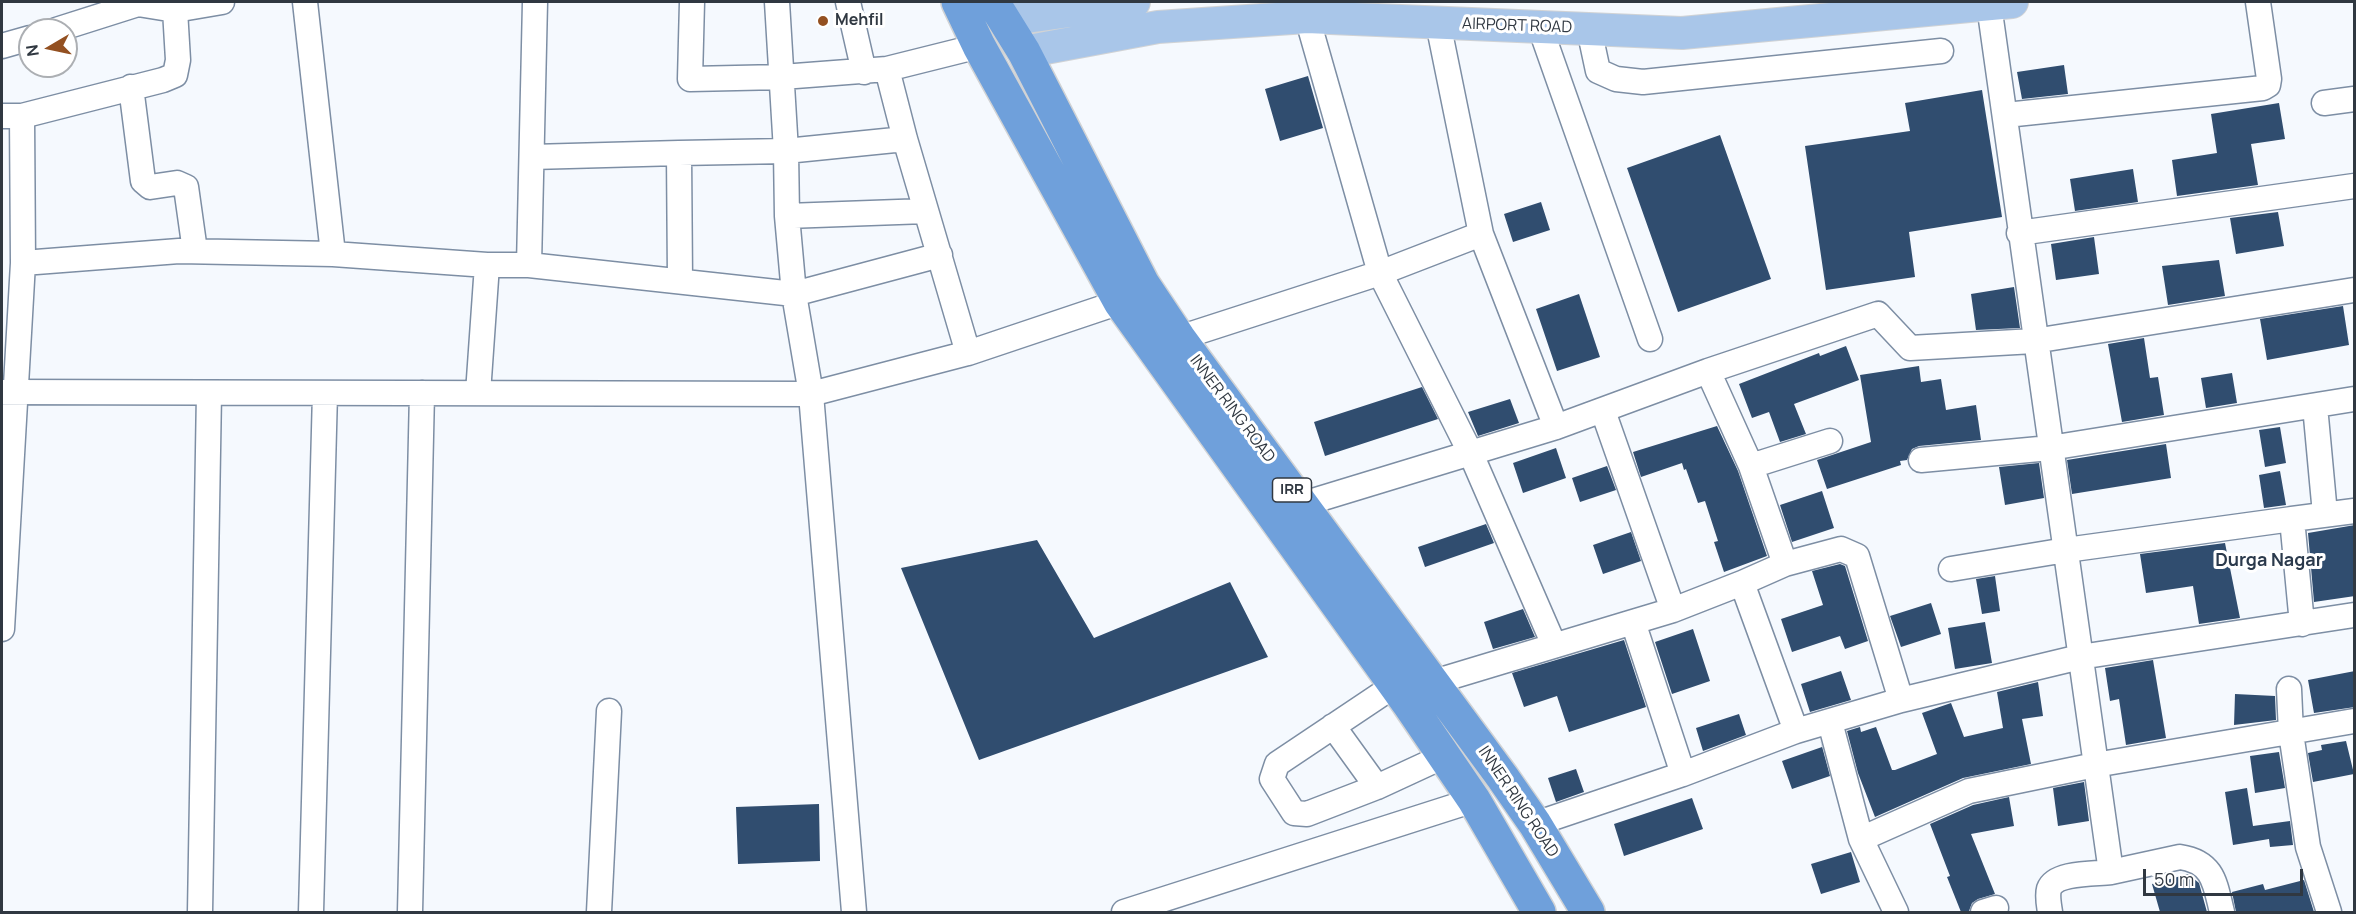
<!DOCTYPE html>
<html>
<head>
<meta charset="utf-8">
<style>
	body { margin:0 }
	#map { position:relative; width:2356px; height:914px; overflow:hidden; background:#f5f9fe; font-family:Manrope,sans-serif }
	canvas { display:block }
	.frame { position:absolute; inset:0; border:3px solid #303841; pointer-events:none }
	.north { position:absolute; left:18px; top:18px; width:60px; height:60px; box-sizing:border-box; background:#fff; border:2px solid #acafb3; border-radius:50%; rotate:261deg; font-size:16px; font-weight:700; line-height:24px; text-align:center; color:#303841 }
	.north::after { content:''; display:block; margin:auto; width:21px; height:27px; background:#935021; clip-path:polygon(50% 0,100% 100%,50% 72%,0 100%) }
	.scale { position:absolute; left:2143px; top:869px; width:160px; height:27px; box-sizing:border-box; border:3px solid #303841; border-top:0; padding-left:8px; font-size:18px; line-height:21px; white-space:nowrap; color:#303841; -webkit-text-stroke:4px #fff; paint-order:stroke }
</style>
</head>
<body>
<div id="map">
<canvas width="2356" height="914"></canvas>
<div class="frame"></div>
<div class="north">N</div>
<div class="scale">50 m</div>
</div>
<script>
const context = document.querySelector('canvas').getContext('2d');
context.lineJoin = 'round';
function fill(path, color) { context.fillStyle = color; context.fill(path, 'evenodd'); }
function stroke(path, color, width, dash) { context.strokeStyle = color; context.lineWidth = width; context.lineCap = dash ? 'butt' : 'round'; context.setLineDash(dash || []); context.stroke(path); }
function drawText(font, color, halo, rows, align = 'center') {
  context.font = font + ' Manrope,sans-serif'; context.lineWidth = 6; context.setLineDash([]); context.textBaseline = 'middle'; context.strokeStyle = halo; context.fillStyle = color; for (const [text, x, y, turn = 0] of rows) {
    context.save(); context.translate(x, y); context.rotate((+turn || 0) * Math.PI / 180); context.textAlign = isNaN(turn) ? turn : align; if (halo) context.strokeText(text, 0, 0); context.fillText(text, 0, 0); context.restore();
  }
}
fill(new Path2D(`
	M 2064,65 L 2068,94 L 2022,99 L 2017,72 Z
	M 1308,76 L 1323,128 L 1280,141 L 1265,89 Z
	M 1982,90 L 2002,217 L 1909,232 L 1915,277 L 1826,290 L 1805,146 L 1910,131 L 1905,103 Z
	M 2279,103 L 2285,139 L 2251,144 L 2258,185 L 2177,196 L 2172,160 L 2217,153 L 2211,114 Z
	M 1720,135 L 1771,279 L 1678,312 L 1627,168 Z
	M 2133,169 L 2138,202 L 2075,211 L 2070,179 Z
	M 1541,202 L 1550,230 L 1513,242 L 1504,214 Z
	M 2278,212 L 2284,246 L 2236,254 L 2230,218 Z
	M 2094,237 L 2099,274 L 2056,280 L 2051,244 Z
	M 2219,260 L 2225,296 L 2168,305 L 2162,266 Z
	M 2014,287 L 2020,328 L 1976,330 L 1971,294 Z
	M 1579,294 L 1600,357 L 1557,371 L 1536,309 Z
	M 2343,306 L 2349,345 L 2267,360 L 2260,319 Z
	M 2144,338 L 2150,378 L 2158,377 L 2164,415 L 2122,422 L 2108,344 Z
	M 1846,346 L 1859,380 L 1794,404 L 1806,434 L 1780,442 L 1769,412 L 1752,418 L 1739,384 L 1819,353 L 1820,356 Z
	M 1919,366 L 1921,382 L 1941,379 L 1946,410 L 1976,405 L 1981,440 L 1919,446 L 1912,449 L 1907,460 L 1900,461 L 1901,465 L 1827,489 L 1817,460 L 1871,442 L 1860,375 Z
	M 2232,373 L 2237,403 L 2206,408 L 2201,378 Z
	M 1422,387 L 1438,419 L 1325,456 L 1314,422 Z
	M 1510,399 L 1519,423 L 1478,436 L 1468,412 Z
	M 1717,426 L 1738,471 L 1767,556 L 1724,572 L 1714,542 L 1718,541 L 1705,501 L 1698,503 L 1686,469 L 1684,470 L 1682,463 L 1641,477 L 1633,452 Z
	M 2280,427 L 2286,463 L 2265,467 L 2259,430 Z
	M 2166,444 L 2171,478 L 2072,494 L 2067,460 Z
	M 1556,448 L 1566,478 L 1523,493 L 1513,463 Z
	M 2039,463 L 2044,498 L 2005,505 L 1999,467 Z
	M 1607,466 L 1616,490 L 1580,502 L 1572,478 Z
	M 2280,471 L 2286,505 L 2264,508 L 2259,475 Z
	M 1822,491 L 1834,528 L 1792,542 L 1780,505 Z
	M 1486,524 L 1494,543 L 1425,567 L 1418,547 Z
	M 2355,525 L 2355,596 L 2314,602 L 2308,533 Z
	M 1631,532 L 1641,561 L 1603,574 L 1593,545 Z
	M 1037,540 L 1094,638 L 1230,582 L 1268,657 L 979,760 L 901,568 Z
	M 2225,543 L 2240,618 L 2199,624 L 2193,586 L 2146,593 L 2140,554 Z
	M 1840,564 L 1845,566 L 1868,641 L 1845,649 L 1840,636 L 1792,652 L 1781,619 L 1823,605 L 1812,571 Z
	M 1995,576 L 2000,611 L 1982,614 L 1976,579 Z
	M 1931,603 L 1941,634 L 1901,647 L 1890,616 Z
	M 1523,609 L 1535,637 L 1493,649 L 1484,622 Z
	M 1985,622 L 1992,663 L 1955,669 L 1948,628 Z
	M 1693,629 L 1710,681 L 1672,694 L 1655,642 Z
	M 1624,640 L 1646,707 L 1569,732 L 1557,696 L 1524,707 L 1512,673 Z
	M 2153,660 L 2166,738 L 2126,745 L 2119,699 L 2110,701 L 2105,668 Z
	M 1841,671 L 1851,700 L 1810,712 L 1801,684 Z
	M 2355,671 L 2355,707 L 2314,713 L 2308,680 Z
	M 2038,682 L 2043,716 L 2022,719 L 2031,764 L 1963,778 L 1875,817 L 1858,773 L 1847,731 L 1860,727 L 1861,732 L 1876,727 L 1892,770 L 1895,770 L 1937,754 L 1922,713 L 1951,703 L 1964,737 L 2003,728 L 1997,692 Z
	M 2235,694 L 2275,696 L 2276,720 L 2234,725 Z
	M 1739,714 L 1746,735 L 1703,751 L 1696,728 Z
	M 1820,739 L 1830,776 L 1792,789 L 1782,761 L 1822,747 Z
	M 2346,741 L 2354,774 L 2313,782 L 2308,753 L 2322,750 L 2321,745 Z
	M 2279,752 L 2285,788 L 2255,793 L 2250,756 Z
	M 1576,769 L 1584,792 L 1556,802 L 1548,778 Z
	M 2084,782 L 2089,821 L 2058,826 L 2053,788 Z
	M 2247,788 L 2253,826 L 2290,821 L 2293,845 L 2270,847 L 2269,839 L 2233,845 L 2225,792 Z
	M 2009,797 L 2014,826 L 1971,834 L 1995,894 L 1978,899 L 1972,903 L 1969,911 L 1961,912 L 1947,877 L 1950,876 L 1930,824 L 1973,805 Z
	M 1692,798 L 1703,829 L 1624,856 L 1614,824 Z
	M 819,804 L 820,861 L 738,864 L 736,807 Z
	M 1851,852 L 1860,882 L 1821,894 L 1811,864 Z
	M 2188,874 L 2199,883 L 2207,912 L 2160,912 L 2152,884 Z
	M 2304,880 L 2314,912 L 2236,912 L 2232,892 L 2263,884 L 2265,890 Z`), '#304d6f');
const minor = new Path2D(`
	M 305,2 L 333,254
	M 692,2 L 690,79 L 782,77 L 887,69 L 979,46
	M 777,2 L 786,151 L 787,216 L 794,294 L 811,394 L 854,912
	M 848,2 L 864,72
	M 1989,5 L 2111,872 L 2180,857 C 2214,862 2215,884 2222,912
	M 1307,17 L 1380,273 L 1471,454 L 1554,645
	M 1438,23 L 1481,234 L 1556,427
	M 1540,27 L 1650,339
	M 1589,29 L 1598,71 L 1616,79 L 1643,82 L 1941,51
	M 56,30 L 138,4 L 175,10 L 222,2
	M 2,46 L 30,38
	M 887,69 L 905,139 L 968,353
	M 131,87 L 143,181 L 150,187 L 177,183 L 186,187 L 195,251
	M 2324,103 L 2354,99
	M 2006,115 L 2263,88 L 2268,85 L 2269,79 L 2258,2
	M 2,116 L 22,116 L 163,80 L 175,75 L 178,60 L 175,10
	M 532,157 L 679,153
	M 787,216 L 926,211
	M 2019,233 L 2354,186
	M 23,263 L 179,251 L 333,254 L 487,265 L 529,265 L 794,294 L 940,255
	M 529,265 L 535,2
	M 680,281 L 679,153 L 786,151 L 905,139
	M 1179,338 L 1380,273 L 1481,234
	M 1708,371 L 1751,466 L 1785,564
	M 2,392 L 811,394 L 968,353 L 1120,302
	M 478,393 L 487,265
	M 2315,406 L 2325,514
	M 1603,411 L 1673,610
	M 1921,460 L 2050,448 L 2354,399
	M 1751,466 L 1830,441
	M 1303,504 L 1556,427 L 1708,371 L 1878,314 L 1910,348 L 2034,341 L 2354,290
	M 1951,569 L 2066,550 L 2292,519
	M 1742,583 L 1785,564 L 1841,549 L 1857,556 L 1901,700
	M 1633,622 L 1673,610 L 1742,583 L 1796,731
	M 2302,624 L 2292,519 L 2354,511
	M 2,629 L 23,263 L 22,116
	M 1434,682 L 1633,622 L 1683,774
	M 1395,685 L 1277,764 L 1272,779 L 1294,813 L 1307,814 L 1377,787 L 1444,756
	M 2289,689 L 2291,733 L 2308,847 L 2329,912
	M 1830,722 L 1861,839
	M 1333,726 L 1377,787
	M 1535,824 L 1683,774 L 1796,731 L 1901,700 L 2080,657 L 2354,615
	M 200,912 L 209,393
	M 311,912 L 325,393
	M 410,912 L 422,393
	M 599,912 L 609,711
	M 1124,912 L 1474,800
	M 1896,912 L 1861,839 L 1969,791 L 2095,765 L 2354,721
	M 1983,912 L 1996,908
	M 2050,912 C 2049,905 2047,896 2049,889 C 2055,872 2095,874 2111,872`);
const major = new Path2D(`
	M 1005,20 L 1134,2
	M 1024,52 L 1158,27 L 1307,17 L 1682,33 L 2012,2`);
const highway = new Path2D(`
	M 958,2 L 979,46 L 1120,302 L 1408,703 L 1474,800 L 1539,912
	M 993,2 L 1024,52 L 1143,284 L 1179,338 L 1503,778 L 1535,824 L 1588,912`);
stroke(minor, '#7d8ea4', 27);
stroke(major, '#d1d3d5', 34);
stroke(highway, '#d1d3d5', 36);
stroke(minor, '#fff', 24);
stroke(major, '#a9c6e9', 32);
stroke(highway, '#6fa0db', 33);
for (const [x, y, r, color] of [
	[823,21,6,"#935021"]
]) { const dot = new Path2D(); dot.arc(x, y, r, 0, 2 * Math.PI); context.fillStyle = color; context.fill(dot); stroke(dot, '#fff', 2); }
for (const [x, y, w] of [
	[1292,490,39]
]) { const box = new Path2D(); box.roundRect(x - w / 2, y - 12, w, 24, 4.5); context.fillStyle = '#fff'; context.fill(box); stroke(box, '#303841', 1.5); }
drawText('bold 15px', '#303841', null, [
	["IRR",1292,490]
]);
drawText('bold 16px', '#303841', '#fff', [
	["Mehfil",835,21]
], 'left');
drawText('16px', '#303841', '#fff', [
	["AIRPORT ROAD",1517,26,2],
	["INNER RING ROAD",1232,409,53],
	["INNER RING ROAD",1518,802,56]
]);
drawText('bold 18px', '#2b3a4c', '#fff', [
	["Durga Nagar",2269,561]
]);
</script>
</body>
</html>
